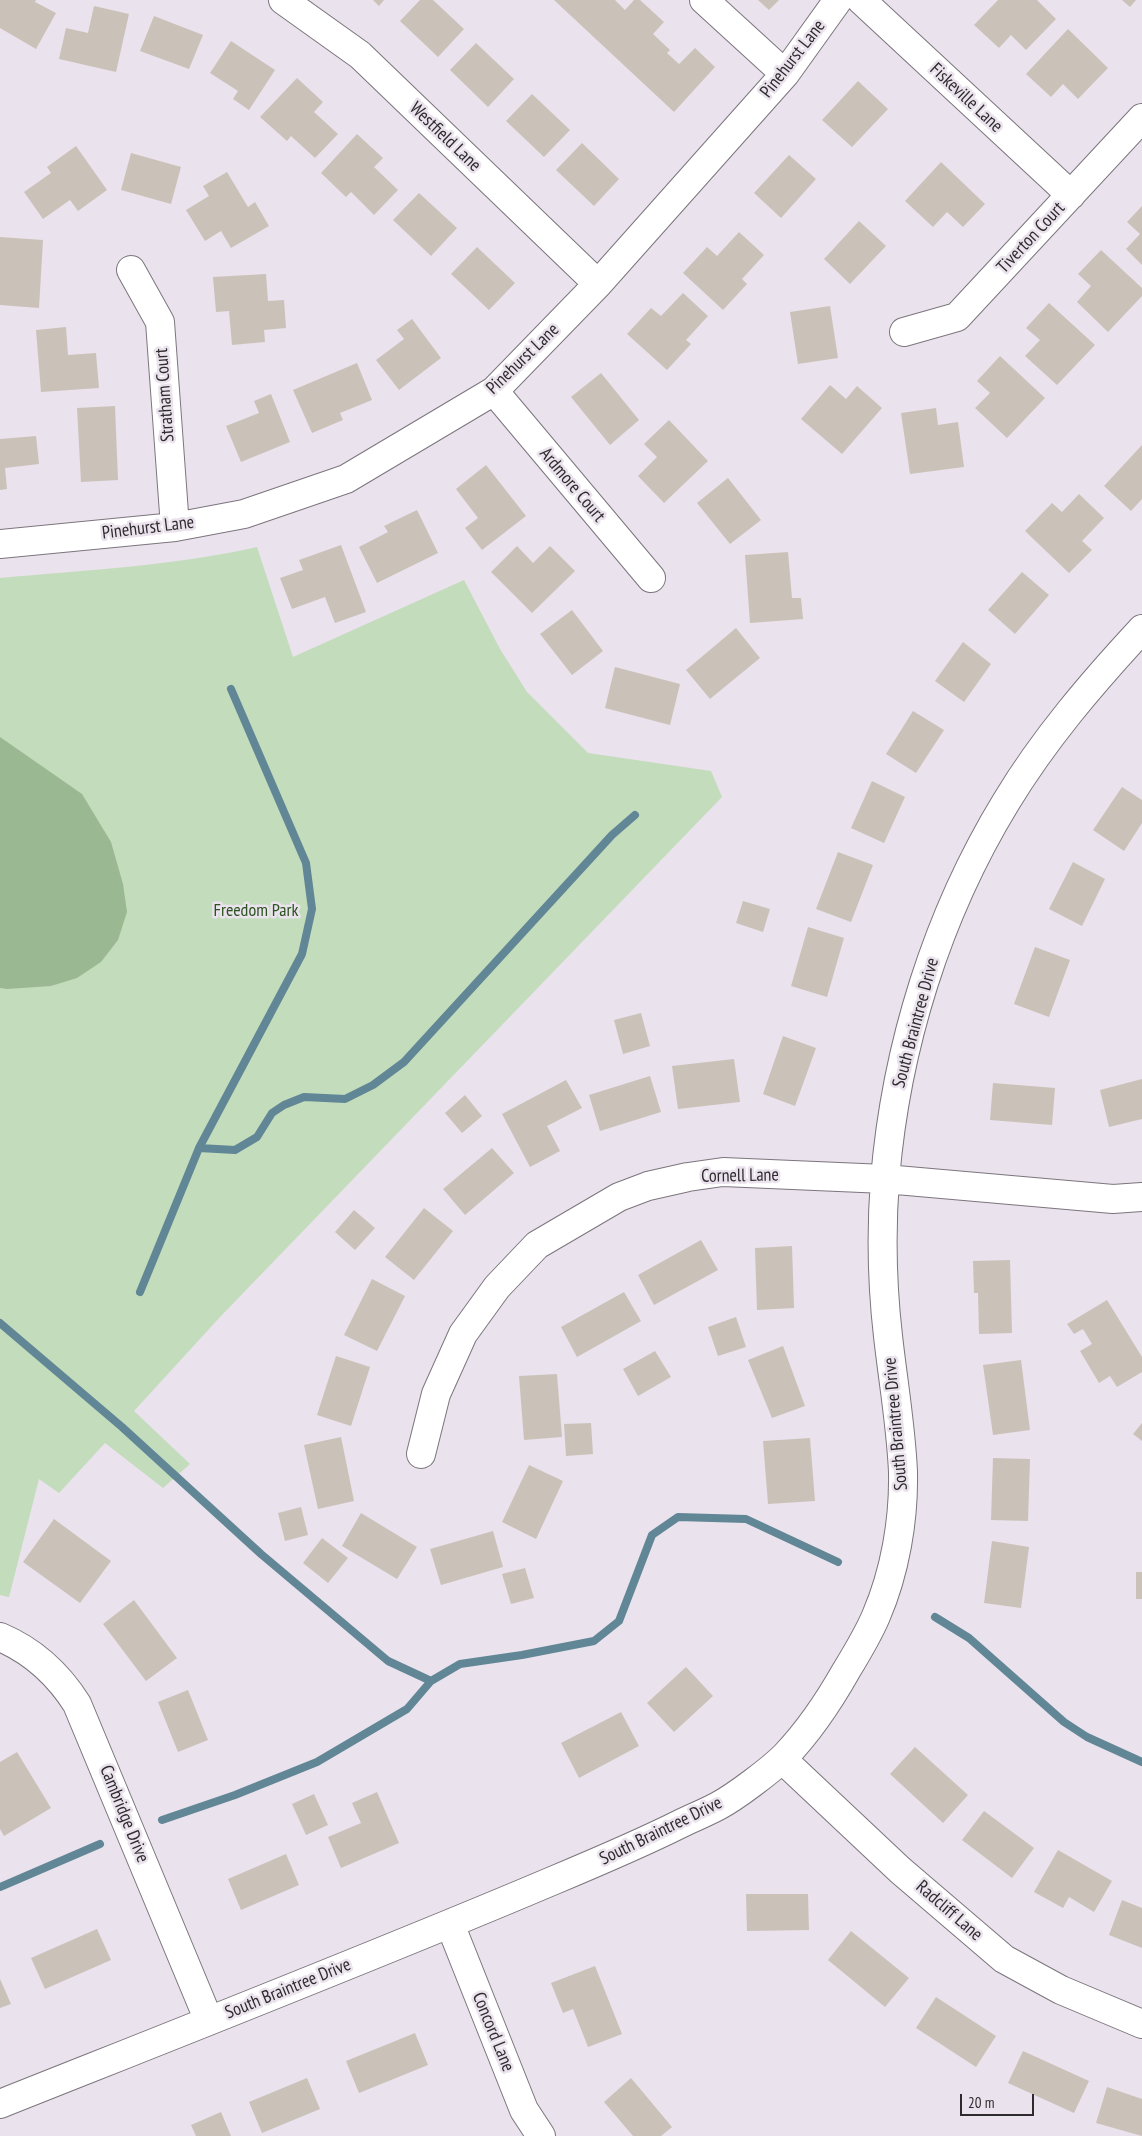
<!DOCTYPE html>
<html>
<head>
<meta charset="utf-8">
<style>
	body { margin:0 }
	#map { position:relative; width:1142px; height:2136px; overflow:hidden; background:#eae2ec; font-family:"PT Sans Narrow",sans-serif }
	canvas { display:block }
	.scale { position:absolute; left:960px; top:2094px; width:74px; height:22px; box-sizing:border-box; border:2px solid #2e2b2e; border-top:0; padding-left:6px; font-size:15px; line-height:18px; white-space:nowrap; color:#2e2b2e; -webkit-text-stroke:4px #eae2ec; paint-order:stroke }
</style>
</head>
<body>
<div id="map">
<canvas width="1142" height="2136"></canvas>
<div class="scale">20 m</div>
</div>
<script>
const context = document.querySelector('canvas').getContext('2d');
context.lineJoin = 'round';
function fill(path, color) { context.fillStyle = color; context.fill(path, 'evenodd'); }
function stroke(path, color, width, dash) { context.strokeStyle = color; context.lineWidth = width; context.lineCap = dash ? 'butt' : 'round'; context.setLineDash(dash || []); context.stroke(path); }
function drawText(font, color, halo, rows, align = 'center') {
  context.font = font + ' "PT Sans Narrow",sans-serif'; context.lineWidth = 5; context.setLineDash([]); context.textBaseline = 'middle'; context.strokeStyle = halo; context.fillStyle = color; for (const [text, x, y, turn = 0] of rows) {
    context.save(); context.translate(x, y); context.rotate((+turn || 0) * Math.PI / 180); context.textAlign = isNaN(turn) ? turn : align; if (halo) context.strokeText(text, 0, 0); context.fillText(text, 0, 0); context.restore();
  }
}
fill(new Path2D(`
	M 257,547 L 293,657 L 464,580 L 500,649 L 527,692 L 588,753 L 711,771 L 722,797 L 220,1317 L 134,1411 L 190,1464 L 163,1488 L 105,1443 L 59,1493 L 39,1479 L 9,1597 L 0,1595 L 0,578 C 86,570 173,566 257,547 Z`), '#c3dcbc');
fill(new Path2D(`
	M 0,737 L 82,794 L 111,842 L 123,884 L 127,912 L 118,940 L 101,962 L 77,978 L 51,986 L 7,989 L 0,988 Z`), '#9ab992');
stroke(new Path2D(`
	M 199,1148 L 235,1150 L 257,1137 L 272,1113 L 284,1105 L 304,1097 L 345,1099 L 373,1085 L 404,1062 L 612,835 L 635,815
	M 140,1292 L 199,1148 L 302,954 L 312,909 L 306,863 L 231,689
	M 0,1323 L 122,1427 L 261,1554 L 388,1661 L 431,1681
	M 935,1617 L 969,1638 L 1064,1722 L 1087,1737 L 1142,1762
	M 162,1820 L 235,1795 L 317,1762 L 407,1709 L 431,1681 L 460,1664 L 522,1655 L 594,1641 L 619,1621 L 652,1535 L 678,1517 L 746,1519 L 838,1562
	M 0,1887 L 100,1844`), '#618695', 8);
fill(new Path2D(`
	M 0,0 L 36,0 L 35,2 L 56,13 L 36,49 L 0,28 Z
	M 373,0 L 384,0 L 379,6 Z
	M 420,0 L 433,0 L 464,29 L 438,57 L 400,21 Z
	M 554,0 L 615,0 L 625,10 L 634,0 L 640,0 L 664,22 L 653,34 L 670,50 L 667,53 L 679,64 L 695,48 L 715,67 L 674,112 Z
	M 758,0 L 779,0 L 769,10 Z
	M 998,0 L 1037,0 L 1056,19 L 1026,50 L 1011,35 L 999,48 L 974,25 Z
	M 1122,0 L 1136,0 L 1130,7 Z
	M 94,6 L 129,14 L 116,72 L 59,59 L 66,28 L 88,33 Z
	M 154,16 L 203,35 L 189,69 L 140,51 Z
	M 1068,29 L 1108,68 L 1078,99 L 1063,84 L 1051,97 L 1026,74 Z
	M 231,41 L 275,70 L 249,110 L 233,99 L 238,91 L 210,73 Z
	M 476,43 L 514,79 L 488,107 L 450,70 Z
	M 297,78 L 323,102 L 314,112 L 338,134 L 315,158 L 291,136 L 287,141 L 260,117 Z
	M 858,81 L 888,109 L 852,147 L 822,120 Z
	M 532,94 L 570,130 L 544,157 L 506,121 Z
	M 357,134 L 383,158 L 374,167 L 398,190 L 374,215 L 351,192 L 346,197 L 321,173 Z
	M 582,143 L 619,179 L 594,206 L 556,170 Z
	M 76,146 L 107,190 L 78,211 L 70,200 L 43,219 L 24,192 L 51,173 L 47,167 Z
	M 131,153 L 181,167 L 171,204 L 121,190 Z
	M 789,155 L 816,179 L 781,218 L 754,193 Z
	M 941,162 L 985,204 L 963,227 L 947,212 L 933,227 L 905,201 Z
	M 227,172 L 248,207 L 255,202 L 269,226 L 231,248 L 221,231 L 205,241 L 186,210 L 209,196 L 203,186 Z
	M 419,193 L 457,228 L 431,256 L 393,220 Z
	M 1142,206 L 1142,265 L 1126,249 L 1140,234 L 1127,222 Z
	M 859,221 L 886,246 L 850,284 L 824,259 Z
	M 739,232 L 764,255 L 742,279 L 747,284 L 723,310 L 683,273 L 707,247 L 717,256 Z
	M 0,237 L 43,240 L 39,308 L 0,305 Z
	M 477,247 L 515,283 L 489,310 L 451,274 Z
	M 1101,250 L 1142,288 L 1142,296 L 1108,332 L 1077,302 L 1091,286 L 1078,274 Z
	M 266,274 L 268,301 L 284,300 L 286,328 L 264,330 L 265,342 L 232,345 L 229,311 L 216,312 L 213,277 Z
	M 683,293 L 708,316 L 686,340 L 691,344 L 667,370 L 627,334 L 651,308 L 661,316 Z
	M 1049,303 L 1095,345 L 1057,385 L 1025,356 L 1040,340 L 1026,328 Z
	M 830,306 L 838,358 L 798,364 L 790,312 Z
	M 412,319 L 441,358 L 399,390 L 376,360 L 404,339 L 397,330 Z
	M 66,327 L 68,355 L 96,353 L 99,388 L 41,392 L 36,330 Z
	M 1000,356 L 1045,398 L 1007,438 L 975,408 L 990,393 L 977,381 Z
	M 357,363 L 372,400 L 340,413 L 343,420 L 312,433 L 293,390 Z
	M 601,373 L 639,420 L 610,445 L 571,397 Z
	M 830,385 L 846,399 L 857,386 L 882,408 L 842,454 L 801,419 Z
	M 271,394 L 290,442 L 241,462 L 226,426 L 259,413 L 254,401 Z
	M 115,406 L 118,480 L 81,482 L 77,408 Z
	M 936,408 L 938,425 L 958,422 L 964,467 L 910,474 L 901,413 Z
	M 669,420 L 708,461 L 664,503 L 638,476 L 657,457 L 644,444 Z
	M 36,436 L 39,464 L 5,468 L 7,489 L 0,490 L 0,439 Z
	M 1142,445 L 1142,499 L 1131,511 L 1104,486 Z
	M 486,465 L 526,516 L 482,550 L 465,528 L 478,518 L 456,489 Z
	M 728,478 L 761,520 L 730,544 L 697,503 Z
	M 1079,494 L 1104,518 L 1082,541 L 1092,550 L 1069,573 L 1025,531 L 1052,503 L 1062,512 Z
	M 417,510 L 438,553 L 377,583 L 359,547 L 388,532 L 384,526 Z
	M 341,545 L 366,612 L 335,623 L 325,597 L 292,609 L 280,578 L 303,570 L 299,560 Z
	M 517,546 L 533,563 L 550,546 L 575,571 L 532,613 L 491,572 Z
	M 788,552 L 792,598 L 801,598 L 803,619 L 750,623 L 745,555 Z
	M 1022,572 L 1049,595 L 1015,634 L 988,610 Z
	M 572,610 L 603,651 L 572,675 L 540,634 Z
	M 736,628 L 760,658 L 710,699 L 686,670 Z
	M 963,642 L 991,664 L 964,702 L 935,681 Z
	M 615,667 L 680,684 L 670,725 L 605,708 Z
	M 913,711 L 944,730 L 916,773 L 886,754 Z
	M 872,781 L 905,797 L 884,843 L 851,828 Z
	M 1122,787 L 1142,800 L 1142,823 L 1124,851 L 1093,830 Z
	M 838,852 L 873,865 L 851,922 L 816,909 Z
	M 1073,862 L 1105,879 L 1082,926 L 1049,909 Z
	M 743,901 L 770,909 L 763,932 L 736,923 Z
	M 808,927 L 844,938 L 827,997 L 791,986 Z
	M 1035,947 L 1070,960 L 1049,1017 L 1014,1004 Z
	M 641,1013 L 650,1046 L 623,1054 L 614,1020 Z
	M 783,1036 L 816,1048 L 795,1106 L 763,1094 Z
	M 734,1059 L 740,1102 L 678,1109 L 672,1066 Z
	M 650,1076 L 661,1112 L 600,1131 L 589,1095 Z
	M 1142,1079 L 1142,1119 L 1109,1127 L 1100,1090 Z
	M 566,1080 L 582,1108 L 547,1126 L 560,1151 L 530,1167 L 502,1114 Z
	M 993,1083 L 1055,1088 L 1052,1125 L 990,1120 Z
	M 465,1095 L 482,1116 L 462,1133 L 445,1113 Z
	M 492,1148 L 514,1173 L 465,1215 L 443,1189 Z
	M 424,1208 L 453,1231 L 414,1280 L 385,1257 Z
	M 354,1210 L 375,1228 L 355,1250 L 335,1232 Z
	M 701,1240 L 718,1270 L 654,1305 L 638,1275 Z
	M 792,1246 L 794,1308 L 757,1310 L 755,1248 Z
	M 1010,1260 L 1012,1333 L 979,1334 L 978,1293 L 974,1293 L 973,1261 Z
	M 372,1279 L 405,1296 L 377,1351 L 344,1335 Z
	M 624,1292 L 641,1321 L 577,1357 L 561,1327 Z
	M 1107,1300 L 1142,1357 L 1142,1372 L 1117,1387 L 1110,1376 L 1099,1383 L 1080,1351 L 1092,1344 L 1083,1329 L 1074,1334 L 1067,1324 Z
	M 736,1317 L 746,1347 L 718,1356 L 708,1327 Z
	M 783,1346 L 805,1406 L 772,1418 L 748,1360 Z
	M 655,1351 L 671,1377 L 638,1396 L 623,1369 Z
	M 336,1356 L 370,1367 L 351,1426 L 317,1415 Z
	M 1021,1360 L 1030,1430 L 993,1435 L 983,1365 Z
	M 557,1374 L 562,1437 L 524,1440 L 519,1376 Z
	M 591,1423 L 593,1454 L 566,1456 L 564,1424 Z
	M 1142,1423 L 1142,1441 L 1133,1434 Z
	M 341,1437 L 354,1501 L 318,1509 L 304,1445 Z
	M 810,1438 L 815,1501 L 768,1504 L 763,1441 Z
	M 993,1458 L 1030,1459 L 1028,1521 L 991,1520 Z
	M 529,1465 L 563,1481 L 536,1539 L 502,1522 Z
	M 301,1507 L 308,1535 L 285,1541 L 278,1513 Z
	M 361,1513 L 417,1547 L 397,1579 L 342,1546 Z
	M 54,1519 L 111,1561 L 80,1603 L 23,1562 Z
	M 493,1531 L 503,1567 L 441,1585 L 430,1549 Z
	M 322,1538 L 348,1558 L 328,1583 L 303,1563 Z
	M 992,1541 L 1029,1547 L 1021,1608 L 984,1603 Z
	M 525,1568 L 534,1598 L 511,1604 L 502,1574 Z
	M 1136,1572 L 1142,1572 L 1142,1599 L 1136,1599 Z
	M 134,1600 L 177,1658 L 146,1681 L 103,1624 Z
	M 686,1667 L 713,1696 L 674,1732 L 647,1703 Z
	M 188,1690 L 208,1740 L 178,1752 L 158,1702 Z
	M 621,1712 L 639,1746 L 579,1778 L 561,1743 Z
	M 915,1747 L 968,1795 L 943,1823 L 890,1774 Z
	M 17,1752 L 51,1808 L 4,1836 L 0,1829 L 0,1762 Z
	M 377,1792 L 399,1843 L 341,1868 L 328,1837 L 361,1823 L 352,1803 Z
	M 314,1794 L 328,1825 L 306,1835 L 292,1804 Z
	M 984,1811 L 1034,1848 L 1012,1878 L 962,1840 Z
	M 1058,1850 L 1112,1881 L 1094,1912 L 1069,1897 L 1063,1908 L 1034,1892 Z
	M 286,1854 L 299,1885 L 241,1910 L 228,1879 Z
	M 746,1894 L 808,1894 L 809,1930 L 747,1931 Z
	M 1122,1900 L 1142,1908 L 1142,1948 L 1109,1935 Z
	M 97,1929 L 111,1960 L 45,1989 L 31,1958 Z
	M 851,1931 L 909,1978 L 885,2007 L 828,1960 Z
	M 595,1966 L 622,2034 L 588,2047 L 573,2009 L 563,2013 L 551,1983 Z
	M 0,1979 L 11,2004 L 0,2008 Z
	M 936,1997 L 996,2036 L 976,2067 L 916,2028 Z
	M 415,2033 L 428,2065 L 359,2093 L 346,2061 Z
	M 1023,2051 L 1089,2081 L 1074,2113 L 1008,2083 Z
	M 307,2078 L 320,2109 L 262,2133 L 249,2102 Z
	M 631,2078 L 672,2127 L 661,2136 L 633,2136 L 604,2102 Z
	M 1107,2087 L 1142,2099 L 1142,2136 L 1096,2123 Z
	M 221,2112 L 231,2136 L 196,2136 L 191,2125 Z`), '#cac2b9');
const minor = new Path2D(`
	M 283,0 L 360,55 L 598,284
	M 704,0 L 785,74
	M 861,0 L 1071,195
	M 131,270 L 160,322 L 175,527
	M 904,332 L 957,317 L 1142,118
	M 494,391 L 651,578
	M 0,544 L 175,527 L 244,514 L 346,479 L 494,391 L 598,284 L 785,74 L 838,0
	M 421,1454 L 436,1394 L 463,1334 L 497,1287 L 537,1245 L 619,1197 L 648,1186 L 688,1177 L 723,1172 L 885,1179 L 1113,1199 L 1142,1197
	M 0,1637 C 33,1651 58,1674 77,1704 L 209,2021
	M 782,1759 L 900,1870 L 1004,1959 L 1061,1990 L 1142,2024
	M 450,1924 L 524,2110 L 541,2136
	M 0,2104 C 176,2034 352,1965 526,1892 C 578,1870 630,1849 680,1824 C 692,1818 705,1813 718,1806 C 735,1797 771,1770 785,1756 C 809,1731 829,1701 846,1671 C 857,1653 868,1635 876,1616 C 895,1572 904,1520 903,1472 C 901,1426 893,1381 888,1336 C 882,1284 881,1231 885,1179 C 896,1047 937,915 1006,802 C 1044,739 1092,683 1142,629`);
stroke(minor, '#7c757d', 30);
stroke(minor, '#fff', 28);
drawText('18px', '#2e2b2e', '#eae2ec', [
	["Pinehurst Lane",793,59,-52],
	["Fiskeville Lane",966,98,43],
	["Westfield Lane",445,137,44],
	["Tiverton Court",1031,238,-47],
	["Pinehurst Lane",523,359,-44],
	["Stratham Court",165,395,-94],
	["Ardmore Court",572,485,50],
	["Pinehurst Lane",148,528,-7],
	["South Braintree Drive",916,1023,-75],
	["Cornell Lane",740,1176,-1],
	["South Braintree Drive",896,1424,-95],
	["Cambridge Drive",124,1814,68],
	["South Braintree Drive",661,1831,-26],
	["Radcliff Lane",949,1911,41],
	["South Braintree Drive",288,1989,-22],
	["Concord Lane",493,2032,68]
]);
drawText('18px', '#2a521e', '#eae2ec', [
	["Freedom Park",256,911]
]);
</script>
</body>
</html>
